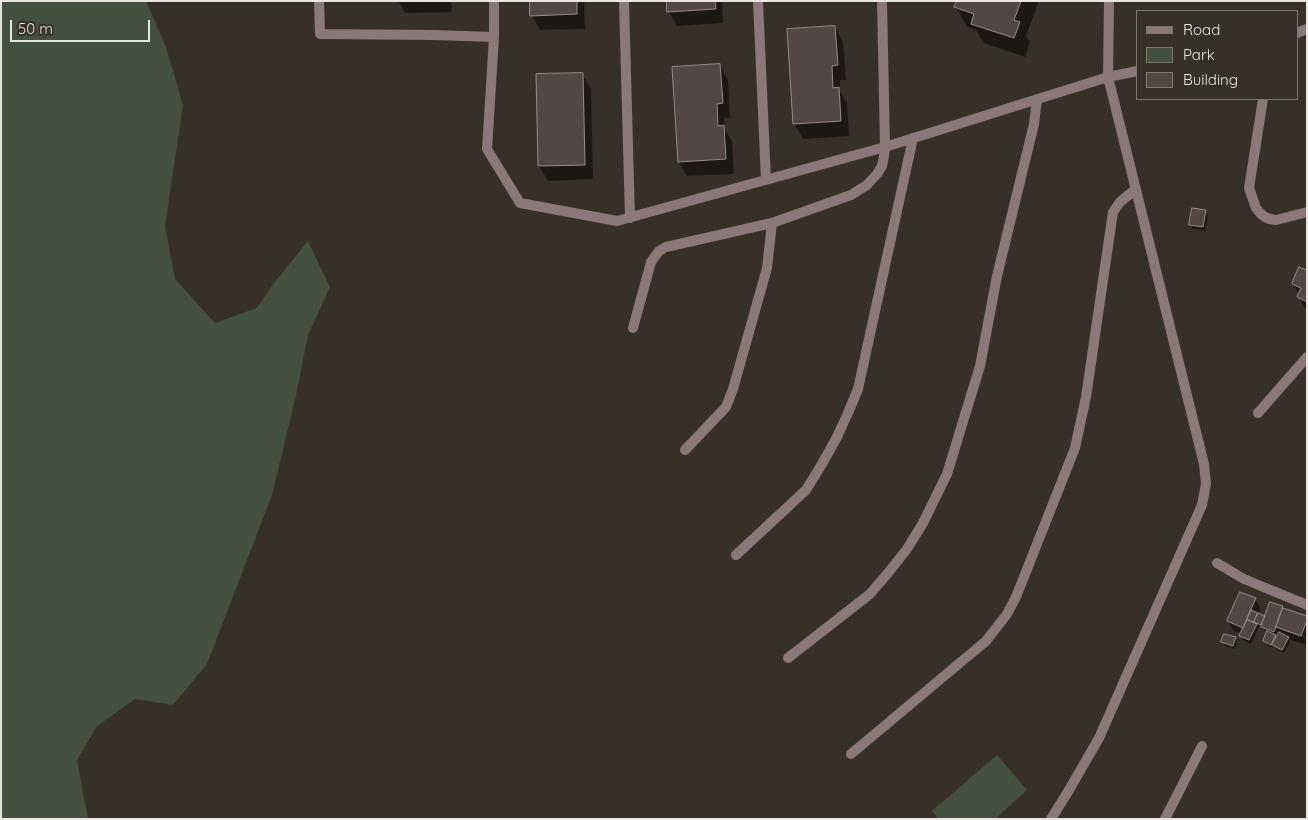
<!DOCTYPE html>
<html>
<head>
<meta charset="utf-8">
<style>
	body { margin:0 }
	#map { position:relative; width:1308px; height:820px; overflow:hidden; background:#363028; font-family:Quicksand,sans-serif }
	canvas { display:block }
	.frame { position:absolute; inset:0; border:2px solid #e9e5e0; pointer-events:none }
	.legend { position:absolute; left:1136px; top:10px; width:162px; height:90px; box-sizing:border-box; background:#363028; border:1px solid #7e7872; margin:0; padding:6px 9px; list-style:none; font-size:15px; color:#e9e5e0 }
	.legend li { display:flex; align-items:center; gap:10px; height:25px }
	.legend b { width:25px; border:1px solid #7e7872 }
	.scale { position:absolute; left:10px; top:20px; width:140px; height:22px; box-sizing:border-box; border:2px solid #e9e5e0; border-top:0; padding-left:6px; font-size:15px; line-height:18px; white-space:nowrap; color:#e9e5e0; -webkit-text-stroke:4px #363028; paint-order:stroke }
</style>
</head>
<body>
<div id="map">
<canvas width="1308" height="820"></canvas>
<div class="frame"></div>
<ul class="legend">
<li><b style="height:6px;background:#8c777b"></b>Road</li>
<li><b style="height:14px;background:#43513e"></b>Park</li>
<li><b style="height:14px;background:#524744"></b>Building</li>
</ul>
<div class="scale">50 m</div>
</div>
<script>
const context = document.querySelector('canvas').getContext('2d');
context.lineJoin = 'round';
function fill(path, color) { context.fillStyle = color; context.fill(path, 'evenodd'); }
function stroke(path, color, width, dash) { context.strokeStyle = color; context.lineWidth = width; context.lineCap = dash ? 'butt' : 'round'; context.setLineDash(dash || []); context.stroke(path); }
fill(new Path2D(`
	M 1,1 L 146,1 L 166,47 L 183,105 L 165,226 L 175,279 L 215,323 L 257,308 L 274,283 L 308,241 L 330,287 L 308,335 L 296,395 L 272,495 L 207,664 L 173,705 L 135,699 L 97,726 L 77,760 L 88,819 L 1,819 Z
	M 997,755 L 1027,790 L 995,819 L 938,819 L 932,811 Z`), '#43513e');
fill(new Path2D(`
	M 398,1 L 451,1 L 452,12 L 405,13 Z
	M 531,1 L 584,1 L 585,29 L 540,30 L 532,16 Z
	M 668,1 L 722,1 L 723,23 L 677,26 L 669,12 Z
	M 958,1 L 1039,1 L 1026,36 L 1030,42 L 1025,57 L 984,43 L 976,30 L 967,27 L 956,7 Z
	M 835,27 L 843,42 L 846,80 L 840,80 L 840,91 L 847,103 L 849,136 L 803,139 L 794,124 L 788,30 Z
	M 719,65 L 728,80 L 730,118 L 724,118 L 725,130 L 732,141 L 734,174 L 687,176 L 679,162 Z
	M 582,74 L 591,89 L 593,179 L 548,181 L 539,166 Z
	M 1205,211 L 1208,216 L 1205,231 L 1193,229 L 1190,225 Z
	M 1307,271 L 1307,308 L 1304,307 L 1299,297 L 1299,294 L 1293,284 Z
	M 1255,599 L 1261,609 L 1258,614 L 1266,617 L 1282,607 L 1283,609 L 1307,617 L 1307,637 L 1284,629 L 1284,631 L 1307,638 L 1306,645 L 1288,639 L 1290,642 L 1284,653 L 1276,649 L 1275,646 L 1273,648 L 1267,645 L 1264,641 L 1268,632 L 1259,627 L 1251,644 L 1243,640 L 1241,636 L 1242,634 L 1234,631 L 1228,621 Z
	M 1235,638 L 1237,642 L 1235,649 L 1225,646 L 1223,642 Z`), '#0007');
const building = new Path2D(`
	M 530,1 L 577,1 L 577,14 L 530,16 Z
	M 667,1 L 715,1 L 716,9 L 667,12 Z
	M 957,1 L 1021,1 L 1014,20 L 1020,22 L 1014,38 L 971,24 L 974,14 L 954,7 Z
	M 835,26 L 838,65 L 832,66 L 833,88 L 839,87 L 841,121 L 793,124 L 787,29 Z
	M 720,64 L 723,103 L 717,104 L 718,126 L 724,125 L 726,159 L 678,162 L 672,67 Z
	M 583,73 L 585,165 L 538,166 L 536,74 Z
	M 1192,208 L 1206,210 L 1203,227 L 1189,225 Z
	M 1299,267 L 1307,270 L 1307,302 L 1297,297 L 1301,288 L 1292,284 Z
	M 1240,592 L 1256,598 L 1243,628 L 1227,621 Z
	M 1270,602 L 1283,606 L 1274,632 L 1261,627 Z
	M 1283,608 L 1307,616 L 1307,620 L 1301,636 L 1276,627 Z
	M 1251,610 L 1258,613 L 1253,622 L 1247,619 Z
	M 1258,613 L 1265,616 L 1261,625 L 1254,622 Z
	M 1247,620 L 1257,624 L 1249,640 L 1239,636 Z
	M 1267,631 L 1276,635 L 1271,645 L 1263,641 Z
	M 1279,632 L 1289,637 L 1282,650 L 1272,645 Z
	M 1224,634 L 1236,637 L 1233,646 L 1221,642 Z`);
fill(building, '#524744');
stroke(building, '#978b87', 1);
stroke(new Path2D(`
	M 319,1 L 320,34 L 433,35 L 494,37
	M 494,1 L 494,37 L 487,149 L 520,203 L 617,221 L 885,147 L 1108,77 L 1137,71
	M 624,1 L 630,218
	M 758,1 L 766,180
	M 1297,33 L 1307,29
	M 1263,99 L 1249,188 L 1256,208 L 1260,213 L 1265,217 L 1270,219 L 1276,220 L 1307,212
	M 633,328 L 651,262 L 659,251 L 666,247 L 772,223 L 851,195 L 867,185 L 877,174 L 882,166 L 884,156 L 885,147 L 882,1
	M 1258,413 L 1307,357
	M 685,450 L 726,407 L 733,389 L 767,268 L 772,223
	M 736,555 L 806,490 L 822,464 L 837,437 L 848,413 L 858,389 L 913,138
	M 1217,563 L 1244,579 L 1307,605
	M 788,658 L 870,594 L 888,573 L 907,549 L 923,523 L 947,474 L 980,366 L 997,276 L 1034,124 L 1037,99
	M 851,754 L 986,641 L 1007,614 L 1016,597 L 1075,448 L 1086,397 L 1113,212 L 1120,202 L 1136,189
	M 1051,819 L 1069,790 L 1099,738 L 1202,505 L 1206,484 L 1204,464 L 1108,77 L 1109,1
	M 1165,819 L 1202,746`), '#8c777b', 10);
</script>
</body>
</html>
